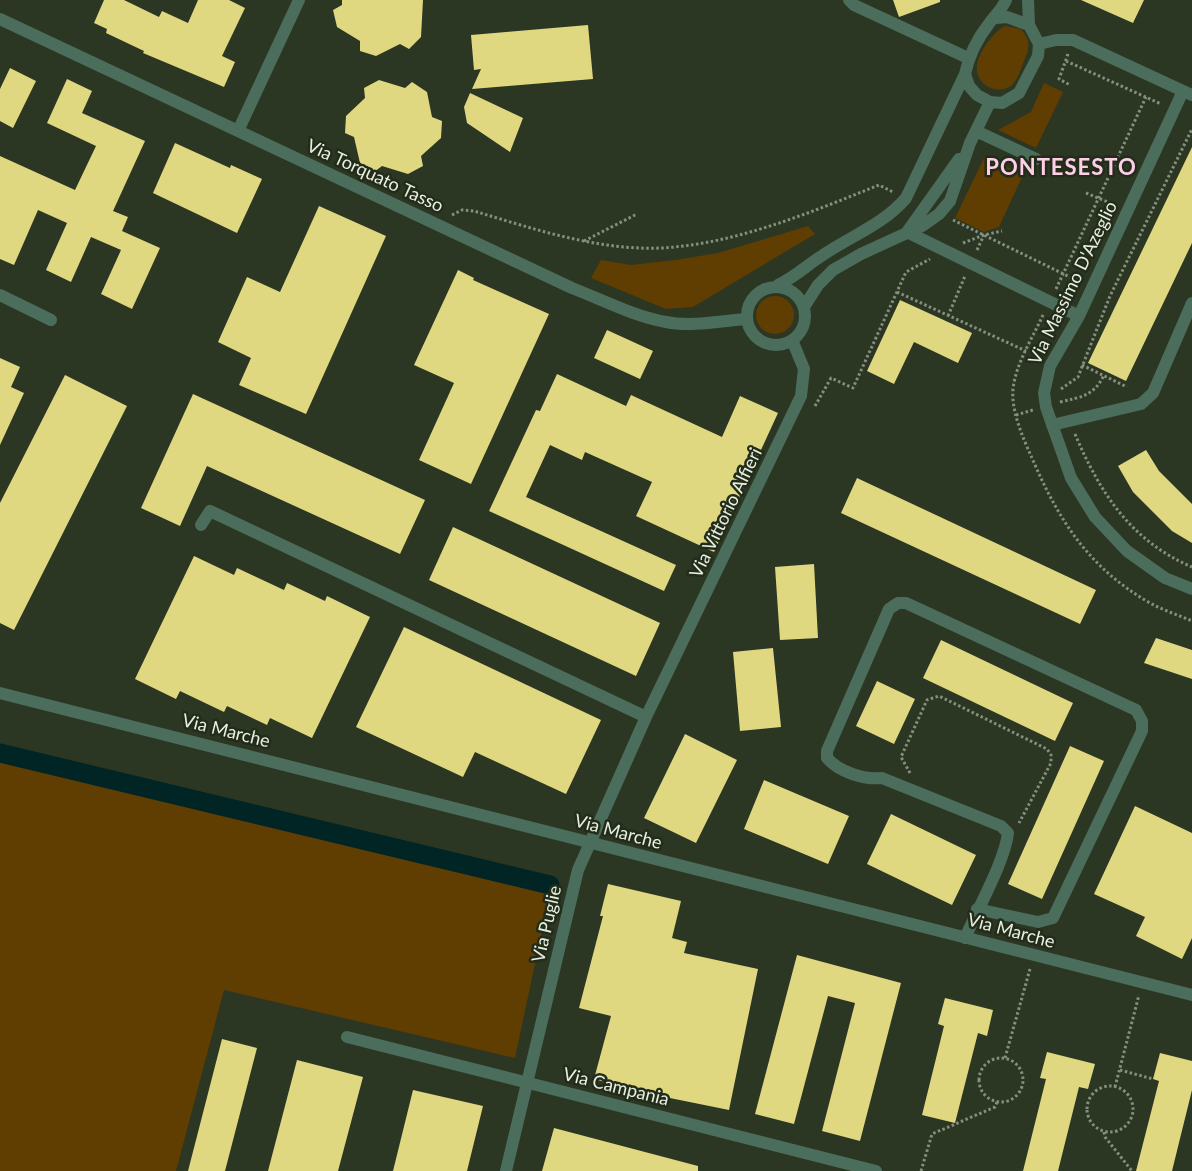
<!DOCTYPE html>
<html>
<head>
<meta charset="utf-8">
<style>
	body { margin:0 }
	canvas { display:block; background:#2b3623 }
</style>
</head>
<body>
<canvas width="1192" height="1171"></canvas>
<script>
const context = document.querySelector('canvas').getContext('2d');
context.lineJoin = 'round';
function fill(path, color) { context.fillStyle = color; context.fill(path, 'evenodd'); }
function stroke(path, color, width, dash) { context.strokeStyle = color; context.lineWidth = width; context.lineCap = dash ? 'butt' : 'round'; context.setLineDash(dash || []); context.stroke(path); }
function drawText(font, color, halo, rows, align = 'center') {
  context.font = font + ' Lato,sans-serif'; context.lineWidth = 5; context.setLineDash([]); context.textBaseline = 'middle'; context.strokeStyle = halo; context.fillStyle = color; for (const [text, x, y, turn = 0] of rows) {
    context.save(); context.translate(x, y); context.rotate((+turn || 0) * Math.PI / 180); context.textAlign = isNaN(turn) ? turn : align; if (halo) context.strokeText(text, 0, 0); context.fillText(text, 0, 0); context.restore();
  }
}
fill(new Path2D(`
	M 1005,26 L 1021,29 C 1031,40 1030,48 1024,61 C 1021,69 1018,79 1012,85 C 999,96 978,86 977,70 C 975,56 993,32 1005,26 Z
	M 1044,83 L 1063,92 L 1036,148 L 998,130 L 1031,112 Z
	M 985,156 L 1023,175 L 999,227 L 984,232 L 955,218 Z
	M 808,226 L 815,234 L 693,307 L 666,309 L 591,278 L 601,260 L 631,265 L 675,260 L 718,253 Z
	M756 315a19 19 0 1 1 38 0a19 19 0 1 1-38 0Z
	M 0,754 L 551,888 L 515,1058 L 224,990 L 176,1171 L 0,1171 Z`), '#603d00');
stroke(new Path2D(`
	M 0,753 L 550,885`), '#002524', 19);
fill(new Path2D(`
	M 104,0 L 124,0 L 159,17 L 162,11 L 188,23 L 198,0 L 229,0 L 245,8 L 222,56 L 235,62 L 224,87 L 143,53 L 144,51 L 106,33 L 107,29 L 94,23 Z
	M 342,0 L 423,0 L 421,37 L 409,49 L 400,44 L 376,56 L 360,51 L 360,41 L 337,27 L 333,10 L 342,5 Z
	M 893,0 L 940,0 L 940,2 L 899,17 Z
	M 1081,0 L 1144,0 L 1133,23 Z
	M 588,25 L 593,79 L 472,89 L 481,69 L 474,70 L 471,35 Z
	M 10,68 L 36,81 L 13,128 L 0,121 L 0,89 Z
	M 67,79 L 92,91 L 82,113 L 145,141 L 113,211 L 128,217 L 122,231 L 160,248 L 132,309 L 101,294 L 121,250 L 91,237 L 71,282 L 46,270 L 67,223 L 38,210 L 14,265 L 0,259 L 0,156 L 75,190 L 96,146 L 47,123 Z
	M 379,80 L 405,88 L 412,82 L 427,92 L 432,117 L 442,121 L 441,138 L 421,156 L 423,166 L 408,174 L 382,166 L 374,172 L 360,163 L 354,137 L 345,133 L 346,116 L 365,98 L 364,88 Z
	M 470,93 L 523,118 L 510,152 L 467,123 L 464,107 Z
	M 175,143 L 230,168 L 231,165 L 262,179 L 237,233 L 153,193 Z
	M 1192,147 L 1192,243 L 1126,381 L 1088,363 Z
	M 319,206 L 386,236 L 306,414 L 239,385 L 251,358 L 218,342 L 247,277 L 280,292 Z
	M 458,270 L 474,278 L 473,280 L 549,314 L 471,484 L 419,460 L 454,383 L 414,365 Z
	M 900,300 L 972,333 L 958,363 L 914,342 L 894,384 L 867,371 Z
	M 607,330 L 653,351 L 640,379 L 594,358 Z
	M 0,358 L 20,367 L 11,387 L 24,393 L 0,445 Z
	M 557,374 L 626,406 L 631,395 L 722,437 L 740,396 L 778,413 L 714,552 L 636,516 L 652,482 L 585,452 L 582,460 L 550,445 L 526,497 L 676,565 L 664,591 L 489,511 L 536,410 L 540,411 Z
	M 65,375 L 127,406 L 14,630 L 0,623 L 0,503 Z
	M 193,394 L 425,500 L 400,554 L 207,466 L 180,526 L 141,508 Z
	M 1146,450 L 1159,471 L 1192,504 L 1192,543 L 1172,531 L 1133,492 L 1118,466 Z
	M 857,478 L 1096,590 L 1080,624 L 841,513 Z
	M 453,527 L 660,623 L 636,676 L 429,580 Z
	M 194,556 L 234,575 L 237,568 L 284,590 L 287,583 L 325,601 L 327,596 L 370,617 L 312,738 L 270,718 L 267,725 L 227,706 L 224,712 L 180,691 L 176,699 L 135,679 Z
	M 814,564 L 818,638 L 780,640 L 775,567 Z
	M 404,627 L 601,720 L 566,794 L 475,752 L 463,777 L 356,727 Z
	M 1156,638 L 1192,650 L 1192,679 L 1144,663 Z
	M 941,640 L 1073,703 L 1055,741 L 923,678 Z
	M 773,648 L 781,727 L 740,731 L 733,652 Z
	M 877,681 L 915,699 L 894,744 L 856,726 Z
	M 685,734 L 737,760 L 696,843 L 644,818 Z
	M 1070,746 L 1104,761 L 1042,899 L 1008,884 Z
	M 764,780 L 849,816 L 828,864 L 744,829 Z
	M 1135,806 L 1192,833 L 1192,938 L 1182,959 L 1136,936 L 1145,917 L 1094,894 Z
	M 891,814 L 976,855 L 952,905 L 867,864 Z
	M 608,884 L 681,901 L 672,938 L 687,942 L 684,953 L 758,969 L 729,1110 L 655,1095 L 594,1079 L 611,1016 L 579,1008 L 603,916 L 600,916 Z
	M 797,955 L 901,983 L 860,1141 L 822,1131 L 855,1003 L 828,996 L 794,1124 L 755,1114 Z
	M 945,998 L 993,1010 L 987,1036 L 978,1033 L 955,1123 L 922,1115 L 944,1026 L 938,1024 Z
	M 222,1039 L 257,1048 L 225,1171 L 188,1171 Z
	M 1047,1052 L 1095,1064 L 1088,1089 L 1079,1087 L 1058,1171 L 1023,1171 L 1046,1079 L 1040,1078 Z
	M 1160,1053 L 1192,1061 L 1192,1090 L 1172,1171 L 1136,1171 L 1159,1081 L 1153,1079 Z
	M 297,1060 L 363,1077 L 338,1171 L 268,1171 Z
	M 413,1090 L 483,1106 L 467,1171 L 393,1171 Z
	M 554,1128 L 698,1166 L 698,1171 L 542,1171 Z`), '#e0d781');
stroke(new Path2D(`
	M 1068,54 L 1059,79 L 1070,85
	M 1066,61 L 1161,104
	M 1086,193 L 1115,205
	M 452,215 L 462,210 L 474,211 C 537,230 608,254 675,247 C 745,240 814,211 879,185 L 893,192
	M 953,220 L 1080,282
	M 584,241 L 637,214
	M 963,243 L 984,235 L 1002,231
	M 977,250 L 984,235
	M 1056,289 L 1146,97
	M 897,292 L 1026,351
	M 1043,315 C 1032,339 1016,363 1013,389 C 1011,411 1023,438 1032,458 C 1059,521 1089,568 1150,603 C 1163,610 1178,615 1192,621
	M 948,316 L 965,276
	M 1082,365 L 1127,387
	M 1061,389 L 1078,377 L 1110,296 L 1192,129
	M 1060,402 C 1081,397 1094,396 1104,375
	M 815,406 L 831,378 L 853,388 L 906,272 L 930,259
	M 1016,415 L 1033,410
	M 1075,434 C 1100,493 1131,541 1192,567
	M 910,773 L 901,757 L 927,700 L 939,696 L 1047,749 L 1051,755 L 1051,763 L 1019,823
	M979 1080a22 22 0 1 1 44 0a22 22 0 1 1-44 0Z
	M 1005,1058 L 1030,969
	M 1120,1070 L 1153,1079
	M1087 1109a23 23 0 1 1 46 0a23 23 0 1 1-46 0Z
	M 1115,1087 L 1139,995
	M 1104,1132 L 1105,1137 L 1132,1171
	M 921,1171 L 932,1134 L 995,1107 L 997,1102`), '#868f7f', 3, [2.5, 2.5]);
stroke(new Path2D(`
	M 849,0 L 854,5 L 968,58
	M 996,18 L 1007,17 L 1029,25
	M 0,19 L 572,288 C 603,300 633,316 666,322 C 691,327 721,321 746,319
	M 1039,44 L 1056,40 L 1073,40 L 1192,95
	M 965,74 L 969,86 L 977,95 L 990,102 L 1002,103 L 1019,93 L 1038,56 L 1039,44 L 1029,25 L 1028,0
	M 1183,91 L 1079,316 L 1050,366 L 1044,393 L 1046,407 L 1071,478 L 1095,517 L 1127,551 L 1165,578 L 1192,589
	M 238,131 L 299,0
	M 976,131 L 1036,159
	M 907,232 L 1079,316
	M 907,232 L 959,159
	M 778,285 C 795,277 807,265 823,255 C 851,236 884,224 906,198 L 965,74 C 969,56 977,39 988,25 C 994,16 1001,11 1006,0
	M747 316a29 29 0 1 1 58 0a29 29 0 1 1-58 0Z
	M 0,295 L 51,320
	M 804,307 L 818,285 L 833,270 L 861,254 L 922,226 L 939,214 L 950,201 L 970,143 L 990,102
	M 1052,425 L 1141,404 L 1153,393 L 1192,303
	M 201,525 L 210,511 L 646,717
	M 0,693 L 1192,995
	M 965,938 C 977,910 1005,861 1008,833 L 1001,826 L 882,778 C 864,780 839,772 827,758 L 827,751 L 889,609 L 898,603 L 906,603 L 1136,710 L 1142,721 L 1142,731 L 1053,918 L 1038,922 L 977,909
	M 347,1037 L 876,1171
	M 506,1171 L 578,870 L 646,717 L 801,396 L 804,369 L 792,340`), '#4b6d5b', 12);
drawText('18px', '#e7eee2', '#222c19', [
	["Via Torquato Tasso",375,176,25],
	["Via Massimo D'Azeglio",1073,283,-64],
	["Via Vittorio Alfieri",726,513,-64],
	["Via Marche",226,731,14],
	["Via Marche",618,832,15],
	["Via Puglie",547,924,-77],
	["Via Marche",1011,931,15],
	["Via Campania",616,1087,14]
]);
context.letterSpacing = '1px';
drawText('bold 22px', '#fdd0e8', '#222c19', [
	["PONTESESTO",1061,168]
]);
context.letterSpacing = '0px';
</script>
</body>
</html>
